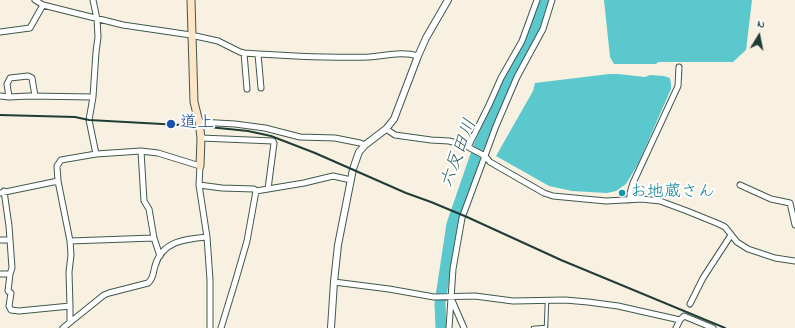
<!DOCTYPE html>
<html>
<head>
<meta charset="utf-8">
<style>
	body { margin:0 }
	#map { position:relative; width:795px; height:328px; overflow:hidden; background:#f8f1e2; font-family:"Indie Flower",sans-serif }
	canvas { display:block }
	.north { position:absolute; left:739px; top:16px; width:40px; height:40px; -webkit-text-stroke:3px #fff; paint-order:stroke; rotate:10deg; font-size:11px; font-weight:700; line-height:16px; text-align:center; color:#1f3d34 }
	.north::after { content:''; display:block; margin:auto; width:14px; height:18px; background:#1f3d34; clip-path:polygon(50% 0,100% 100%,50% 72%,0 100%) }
</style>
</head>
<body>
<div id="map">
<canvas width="795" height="328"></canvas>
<div class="north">N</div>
</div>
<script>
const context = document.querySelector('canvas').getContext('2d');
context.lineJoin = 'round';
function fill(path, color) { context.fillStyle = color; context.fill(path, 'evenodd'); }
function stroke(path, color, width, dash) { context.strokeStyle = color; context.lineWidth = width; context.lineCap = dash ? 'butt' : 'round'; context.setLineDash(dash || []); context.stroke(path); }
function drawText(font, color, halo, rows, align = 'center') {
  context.font = font + ' "Indie Flower","Klee One",sans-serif'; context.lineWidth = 4; context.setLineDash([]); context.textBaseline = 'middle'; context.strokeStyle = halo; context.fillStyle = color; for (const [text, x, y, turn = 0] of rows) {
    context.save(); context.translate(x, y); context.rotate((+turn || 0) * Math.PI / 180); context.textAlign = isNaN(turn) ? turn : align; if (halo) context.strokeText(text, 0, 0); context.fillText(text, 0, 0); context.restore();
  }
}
fill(new Path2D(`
	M 604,0 L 752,0 L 746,50 L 733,62 L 658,62 L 656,64 L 614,64 L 610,57 Z
	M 609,74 L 618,74 L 645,77 L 650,75 L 664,76 L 670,78 L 671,84 L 671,89 L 638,164 L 626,184 L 616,191 L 607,193 L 572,191 L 549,186 L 496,156 L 533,91 L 535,83 Z`), '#5ac8cd');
stroke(new Path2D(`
	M 441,328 L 440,303 L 452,224 L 479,146 L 506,86 L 531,38 L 543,0`), '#5ac8cd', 11);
const service = new Path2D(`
	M 533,328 L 546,327 L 547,301`);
const minor = new Path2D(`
	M 35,0 L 43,5 L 123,25 L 191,35 L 218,41 L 240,52 L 244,53 C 286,56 327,58 369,57 C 385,56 402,51 418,56
	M 93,0 L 97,19 L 98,37 L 96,52 L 93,97 L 89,120 L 96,154
	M 0,32 L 30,28 L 43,5
	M 244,53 L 247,89
	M 258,54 L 261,88
	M 0,96 L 9,97 L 29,96 L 93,97
	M 9,97 L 7,84 L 10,78 L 28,76 L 32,78 L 35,96
	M 199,122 L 235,124 L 265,128 L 300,137 L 335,138 L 360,143 L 365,145
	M 386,129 L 395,135 L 431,140 L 449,141 L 460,144 L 468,147 L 485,156 L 490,162 L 544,193 L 553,196 L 606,201 L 642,199 L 660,201 L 687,211 L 719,224 L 725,227 L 737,242 L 748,249 L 775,258 L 795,261
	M 201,138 L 273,141 L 274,143 L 268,189 L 256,191 L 247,241 L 236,279 L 221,328
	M 468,147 L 489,105 L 501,78 L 522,41 L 537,0
	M 141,151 L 144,201 L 149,209 L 154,238 L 160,256
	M 58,181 L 70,241 L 71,255 L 69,272 L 70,306 L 70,322
	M 199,185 L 222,188 L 254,189 L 256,191
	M 740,185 L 771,199 L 790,203 L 795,225
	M 268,189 L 304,183 L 333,176 L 351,180
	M 4,191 L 9,226 L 12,268 L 10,274 L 8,291 L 11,293 L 9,306 L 11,310 L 19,311 L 70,306
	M 0,193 L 58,181 L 57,166 L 61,160 L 96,154 L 141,151 L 158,153 L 200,166 L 199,185 L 207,237 L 210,280 L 210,328
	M 630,200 L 630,193 L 633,183 L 678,86 L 679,67
	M 0,240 L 10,240
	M 70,241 L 154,238
	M 0,274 L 10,274
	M 334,282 L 389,289 L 434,297 L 475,296 L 513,301 L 565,300 L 588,302 L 618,306 L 680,320
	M 451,298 L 464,328
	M 690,304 L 703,278 L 731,235
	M 63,328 L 104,295 L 109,293 L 148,283 C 154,278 153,272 155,266 C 162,241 185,239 207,237
	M 449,328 L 453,269 L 462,218 L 496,126 L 517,77 L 543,29 L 552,0
	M 676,328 L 680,320 L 684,316 L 713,328`);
const tertiary = new Path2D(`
	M 331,328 L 334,282 L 338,245 L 353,169 L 359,152 L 365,145 L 386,129 L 394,119 L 418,56 L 426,38 L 448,0`);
const secondary = new Path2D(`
	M 191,0 L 194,102 L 199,122 L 201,138 L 200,166`);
stroke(service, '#40584e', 4.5);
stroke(minor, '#40584e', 7);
stroke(tertiary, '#40584e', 8);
stroke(secondary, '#40584e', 9);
stroke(service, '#fff', 2.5);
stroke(minor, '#fff', 5);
stroke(tertiary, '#fff', 6);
stroke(secondary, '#fde5c5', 7);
stroke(new Path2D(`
	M 0,115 L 75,117 L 89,120 L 199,126 L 248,131 L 271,136 L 315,153 L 406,193 L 431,202 L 467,217 L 561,260 L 725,328`), '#1f3d34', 2);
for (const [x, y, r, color] of [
	[171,124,5,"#1a4fb4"],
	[622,193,4,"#0f9aa8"]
]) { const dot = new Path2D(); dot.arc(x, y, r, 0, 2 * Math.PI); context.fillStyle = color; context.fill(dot); stroke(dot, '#fff', 1.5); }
drawText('17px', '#164399', '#fff', [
	["道上",180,124]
], 'left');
drawText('17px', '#0d838f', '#fff', [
	["お地蔵さん",630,193]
], 'left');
drawText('italic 18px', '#2e605a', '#fff', [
	["六反田川",460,154,-69]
]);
</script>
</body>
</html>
